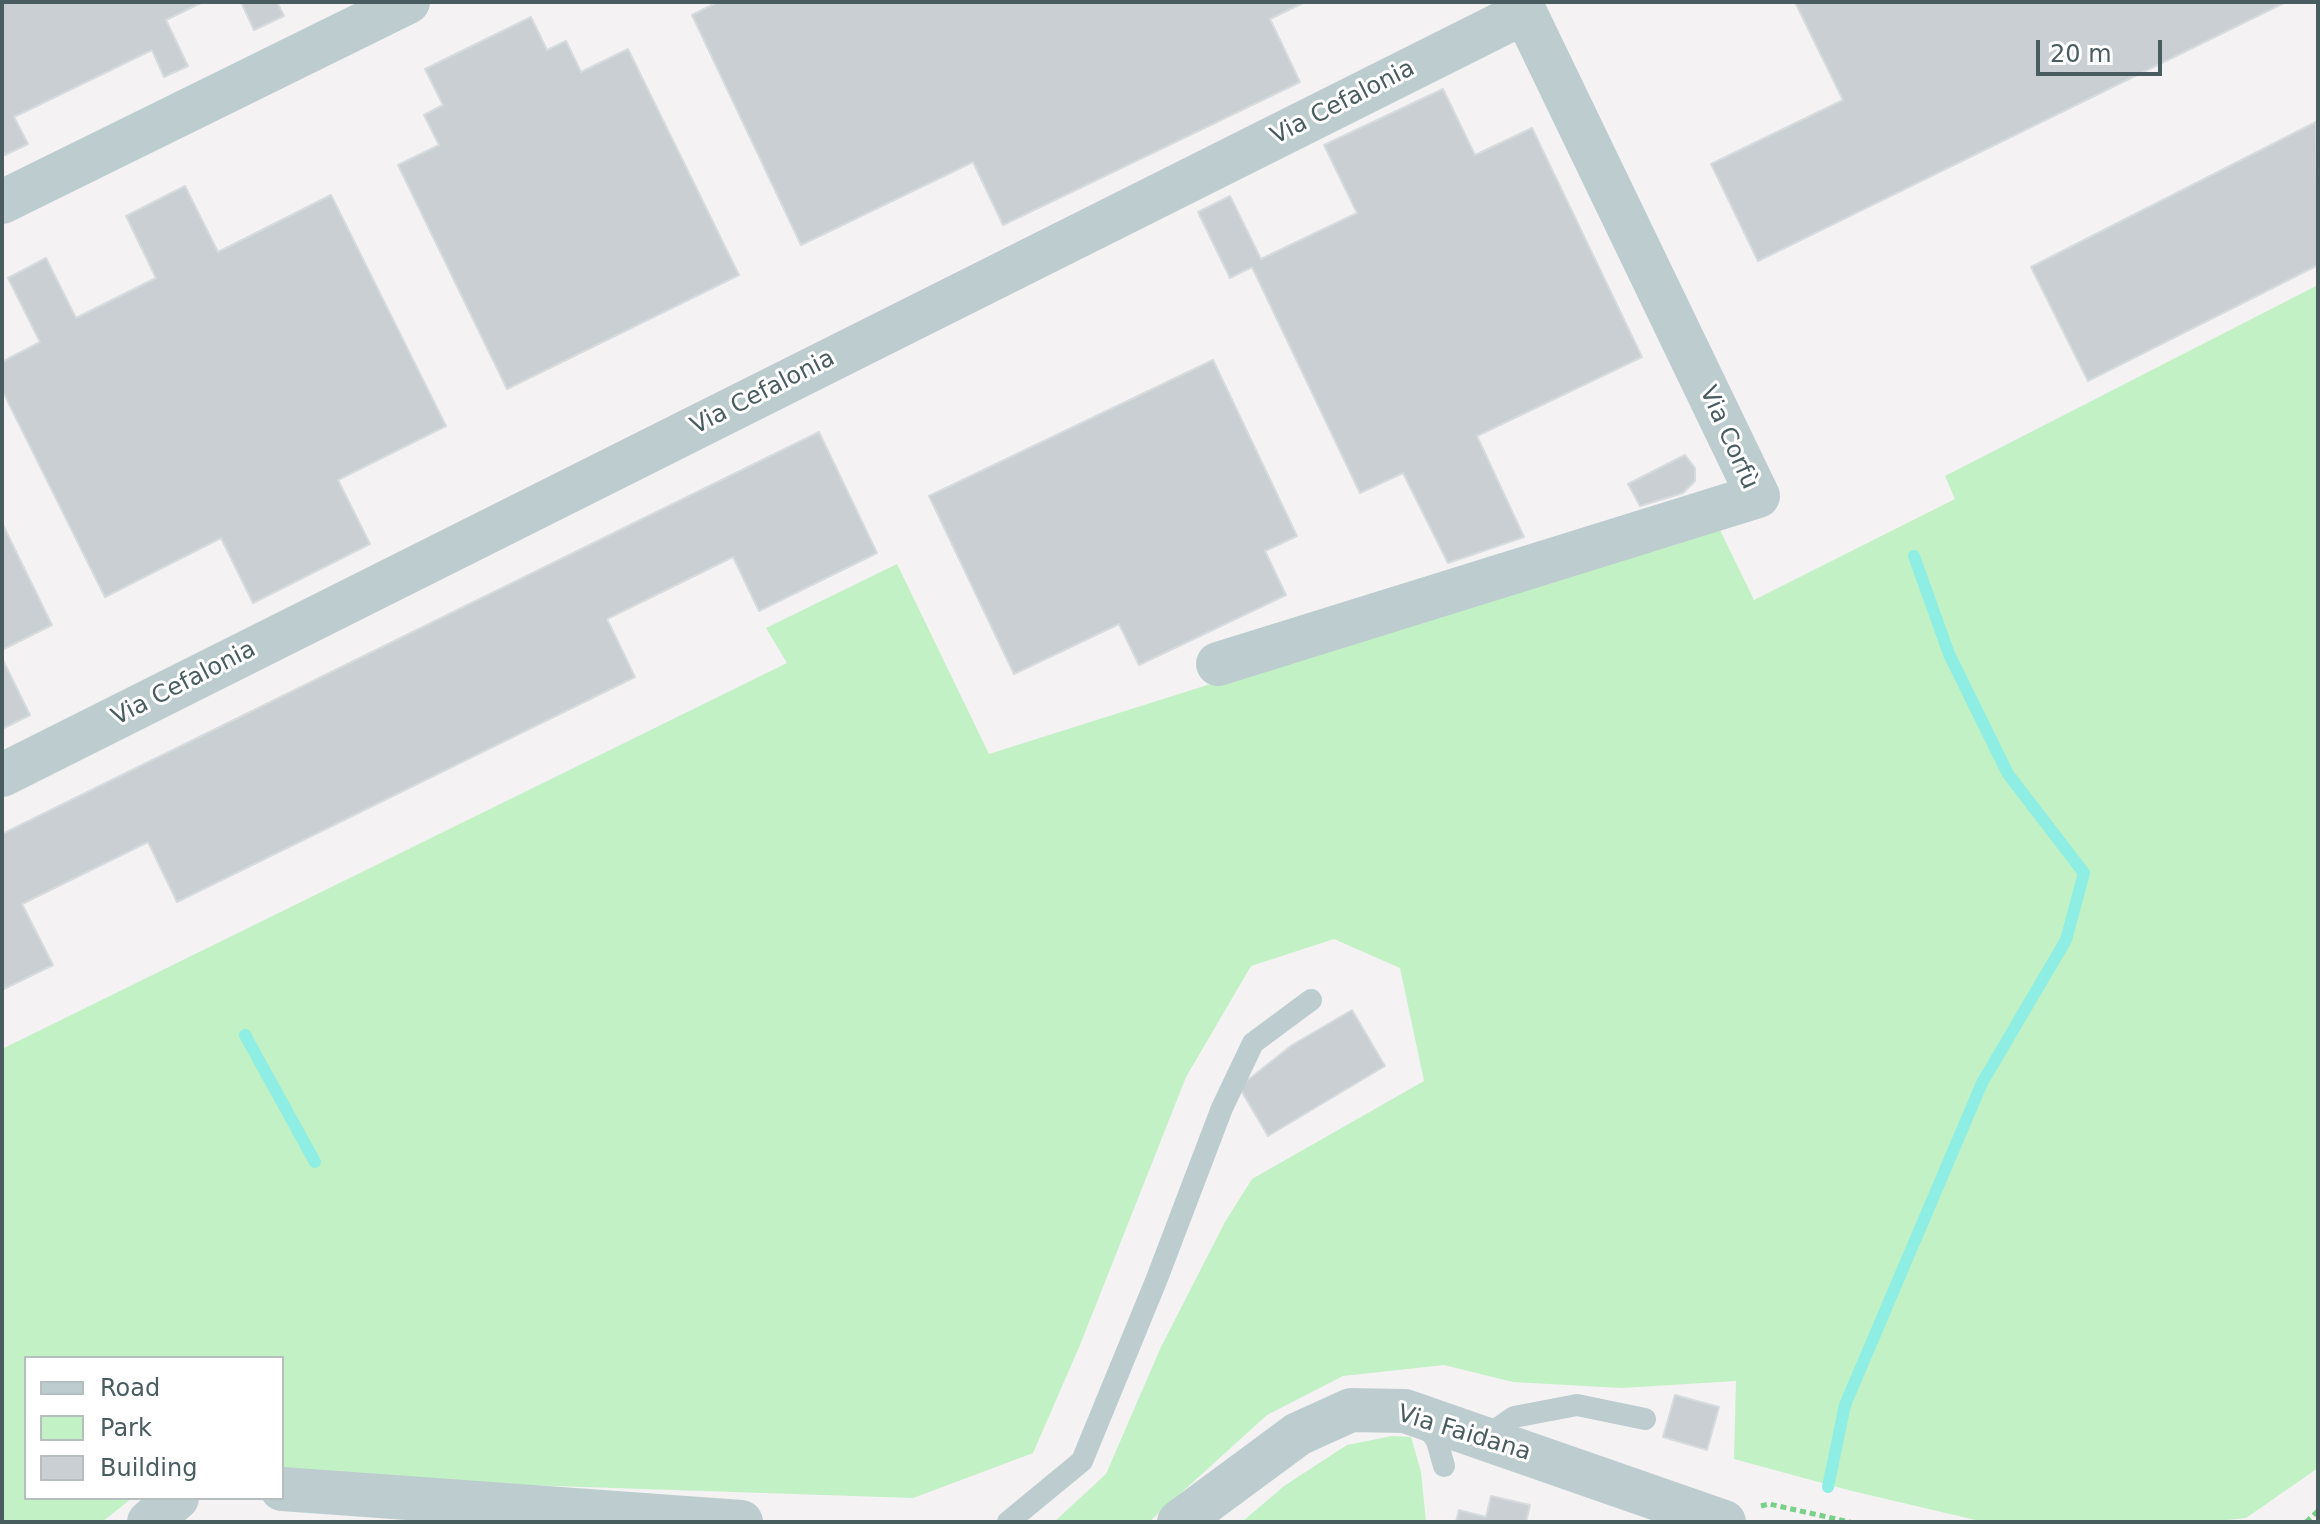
<!DOCTYPE html>
<html>
<head>
<meta charset="utf-8">
<style>
	body { margin:0 }
	#map { position:relative; width:2320px; height:1524px; overflow:hidden; background:#f4f2f3; font-family:"DejaVu Sans",sans-serif }
	canvas { display:block }
	.frame { position:absolute; inset:0; border:4px solid #495d60; pointer-events:none }
	.legend { position:absolute; left:24px; top:1356px; width:260px; height:144px; box-sizing:border-box; background:#fff; border:2px solid #b6bebf; margin:0; padding:10px 14px; list-style:none; font-size:24px; color:#495d60 }
	.legend li { display:flex; align-items:center; gap:16px; height:40px }
	.legend b { width:40px; border:2px solid #b6bebf }
	.scale { position:absolute; left:2036px; top:40px; width:126px; height:36px; box-sizing:border-box; border:4px solid #495d60; border-top:0; padding-left:10px; font-size:24px; line-height:28px; white-space:nowrap; color:#495d60; -webkit-text-stroke:6px #fff; paint-order:stroke }
</style>
</head>
<body>
<div id="map">
<canvas width="2320" height="1524"></canvas>
<div class="frame"></div>
<ul class="legend">
<li><b style="height:10px;background:#bdcdcf"></b>Road</li>
<li><b style="height:22px;background:#c2f1c5"></b>Park</li>
<li><b style="height:22px;background:#c9cfd2"></b>Building</li>
</ul>
<div class="scale">20 m</div>
</div>
<script>
const context = document.querySelector('canvas').getContext('2d');
context.lineJoin = 'round';
function fill(path, color) { context.fillStyle = color; context.fill(path, 'evenodd'); }
function stroke(path, color, width, dash) { context.strokeStyle = color; context.lineWidth = width; context.lineCap = dash ? 'butt' : 'round'; context.setLineDash(dash || []); context.stroke(path); }
function drawText(font, color, halo, rows, align = 'center') {
  context.font = font + ' "DejaVu Sans",sans-serif'; context.lineWidth = 6; context.setLineDash([]); context.textBaseline = 'middle'; context.strokeStyle = halo; context.fillStyle = color; for (const [text, x, y, turn = 0] of rows) {
    context.save(); context.translate(x, y); context.rotate((+turn || 0) * Math.PI / 180); context.textAlign = isNaN(turn) ? turn : align; if (halo) context.strokeText(text, 0, 0); context.fillText(text, 0, 0); context.restore();
  }
}
fill(new Path2D(`
	M 2318,285 L 2318,1468 L 2246,1518 L 2208,1522 L 1984,1522 L 1848,1490 L 1734,1459 L 1736,1381 L 1622,1388 L 1513,1382 L 1444,1365 L 1343,1376 L 1267,1415 L 1149,1522 L 1054,1522 L 1106,1474 L 1161,1347 L 1225,1222 L 1252,1179 L 1424,1081 L 1400,968 L 1334,939 L 1251,966 L 1186,1077 L 1080,1345 L 1033,1453 L 913,1498 L 465,1483 L 282,1472 L 282,1358 L 26,1358 L 26,1498 L 132,1498 L 102,1522 L 2,1522 L 2,1049 L 787,663 L 766,628 L 897,564 L 989,754 L 1717,524 L 1754,600 L 1955,499 L 1945,476 Z
	M 1392,1436 L 1411,1437 L 1421,1472 L 1426,1522 L 1242,1522 L 1284,1486 L 1347,1445 Z`), '#c2f1c5');
stroke(new Path2D(`
	M 245,1035 L 315,1162
	M 1828,1487 L 1845,1405 L 1982,1083 L 2066,940 L 2084,873 L 2008,774 L 1949,654 L 1914,556`), '#8eeee3', 12);
const building = new Path2D(`
	M 2,2 L 203,2 L 166,20 L 188,66 L 164,77 L 152,50 L 14,117 L 28,144 L 5,155 L 2,149 Z
	M 241,2 L 277,2 L 284,16 L 254,30 Z
	M 718,2 L 1305,2 L 1270,19 L 1300,82 L 1003,225 L 973,162 L 801,245 L 692,15 Z
	M 1795,2 L 2286,2 L 1758,261 L 1711,164 L 1843,100 Z
	M 531,17 L 547,50 L 566,41 L 581,72 L 628,49 L 739,275 L 507,389 L 398,165 L 439,145 L 424,115 L 443,105 L 425,69 Z
	M 1443,89 L 1475,155 L 1532,128 L 1642,357 L 1477,436 L 1524,537 L 1448,563 L 1403,473 L 1360,493 L 1252,267 L 1230,278 L 1198,212 L 1230,196 L 1261,259 L 1357,213 L 1324,145 Z
	M 2316,122 L 2318,265 L 2088,381 L 2031,267 Z
	M 185,186 L 218,252 L 331,195 L 446,426 L 338,480 L 370,544 L 253,603 L 221,538 L 105,597 L 2,390 L 2,362 L 40,342 L 8,278 L 46,258 L 76,318 L 156,278 L 126,216 Z
	M 1213,360 L 1297,536 L 1265,551 L 1286,595 L 1139,665 L 1119,624 L 1014,674 L 929,496 Z
	M 819,432 L 877,553 L 759,611 L 733,557 L 607,619 L 635,677 L 177,902 L 148,842 L 22,904 L 53,965 L 2,990 L 2,834 Z
	M 1685,455 L 1695,468 L 1695,481 L 1683,493 L 1640,506 L 1628,484 Z
	M 2,523 L 52,625 L 2,650 Z
	M 2,658 L 30,715 L 2,729 Z
	M 1352,1010 L 1385,1066 L 1268,1136 L 1239,1087 L 1292,1045 Z
	M 1675,1395 L 1719,1407 L 1707,1450 L 1663,1437 Z
	M 1491,1496 L 1530,1505 L 1526,1522 L 1456,1522 L 1459,1510 L 1486,1517 Z`);
fill(building, '#c9cfd2');
stroke(building, '#d6dbde', 2);
stroke(new Path2D(`
	M 1761,1506 L 1769,1504 L 1850,1522
	M 2306,1522 L 2318,1511`), '#79d089', 5, [6, 4]);
stroke(new Path2D(`
	M 1423,1421 L 1437,1441 L 1444,1466
	M 1484,1438 L 1514,1417 L 1577,1405 L 1645,1419
	M 1008,1522 L 1082,1461 L 1156,1281 L 1222,1108 L 1253,1043 L 1311,1000`), '#bdcdcf', 22);
stroke(new Path2D(`
	M 2,202 L 408,2
	M 1218,664 L 1758,496 L 1520,2
	M 2,775 L 1525,12
	M 282,1489 L 741,1522
	M 149,1522 L 177,1498
	M 1179,1522 L 1298,1434 L 1351,1410 L 1405,1411 L 1724,1522`), '#bdcdcf', 44);
drawText('24px', '#495d60', '#fff', [
	["Via Cefalonia",1343,103,-27],
	["Via Cefalonia",763,393,-27],
	["Via Corfù",1728,438,66],
	["Via Cefalonia",184,684,-27],
	["Via Faidana",1464,1434,17]
]);
</script>
</body>
</html>
